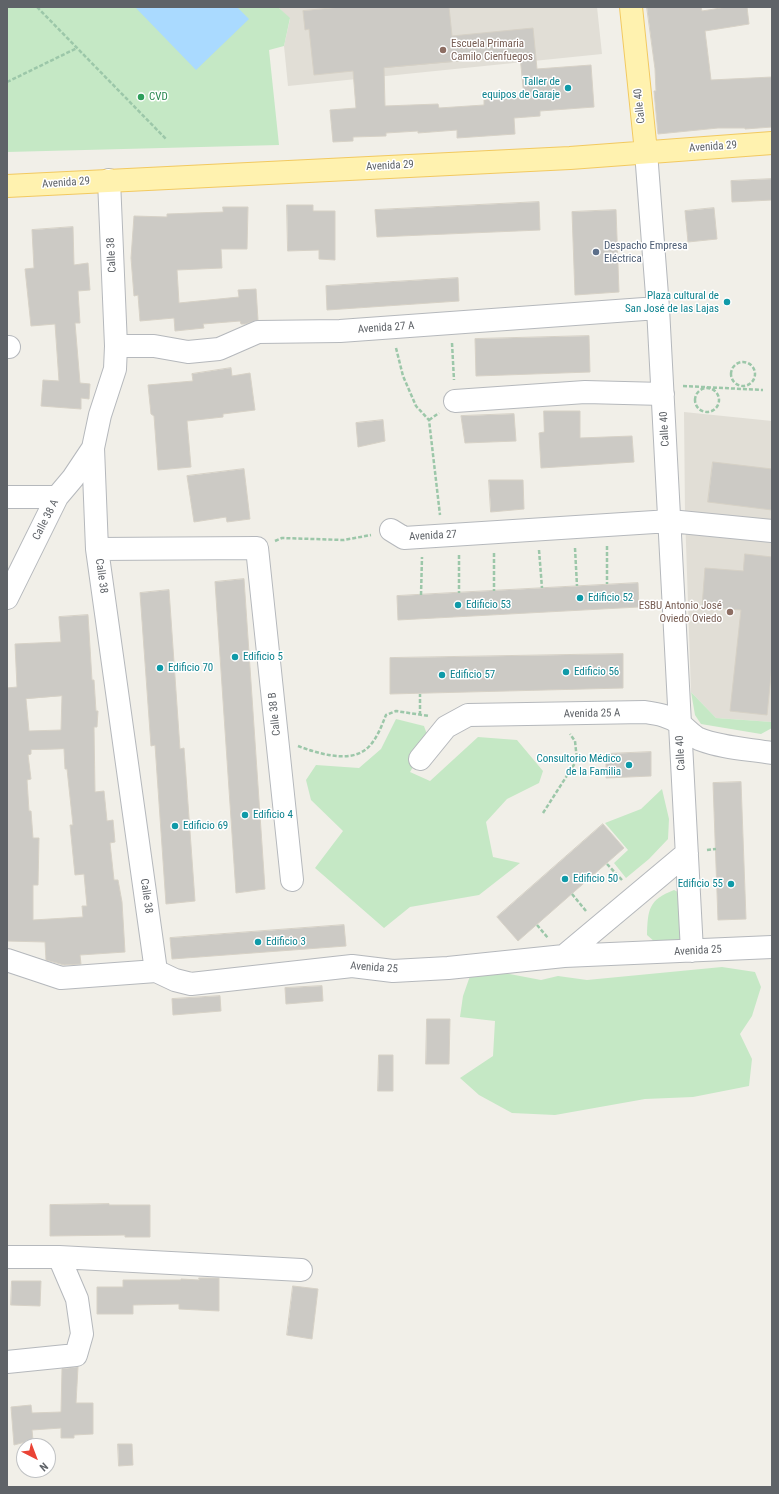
<!DOCTYPE html>
<html>
<head>
<meta charset="utf-8">
<style>
	body { margin:0 }
	#map { position:relative; width:779px; height:1494px; overflow:hidden; background:#f1efe8; font-family:"Roboto Condensed",sans-serif }
	canvas { display:block }
	.frame { position:absolute; inset:0; border:8px solid #5f6368; pointer-events:none }
	.north { position:absolute; left:16px; top:1438px; width:40px; height:40px; box-sizing:border-box; background:#fff; border:1px solid #bfc1c3; border-radius:50%; rotate:138deg; font-size:11px; font-weight:700; line-height:16px; text-align:center; color:#5f6368 }
	.north::after { content:''; display:block; margin:auto; width:14px; height:18px; background:#ea4335; clip-path:polygon(50% 0,100% 100%,50% 72%,0 100%) }
</style>
</head>
<body>
<div id="map">
<canvas width="779" height="1494"></canvas>
<div class="frame"></div>
<div class="north">N</div>
</div>
<script>
const context = document.querySelector('canvas').getContext('2d');
context.lineJoin = 'round';
function fill(path, color) { context.fillStyle = color; context.fill(path, 'evenodd'); }
function stroke(path, color, width, dash) { context.strokeStyle = color; context.lineWidth = width; context.lineCap = dash ? 'butt' : 'round'; context.setLineDash(dash || []); context.stroke(path); }
function drawText(font, color, halo, rows, align = 'center') {
  context.font = font + ' "Roboto Condensed",sans-serif'; context.lineWidth = 3; context.setLineDash([]); context.textBaseline = 'middle'; context.strokeStyle = halo; context.fillStyle = color; for (const [text, x, y, turn = 0] of rows) {
    context.save(); context.translate(x, y); context.rotate((+turn || 0) * Math.PI / 180); context.textAlign = isNaN(turn) ? turn : align; if (halo) context.strokeText(text, 0, 0); context.fillText(text, 0, 0); context.restore();
  }
}
fill(new Path2D(`
	M 278,7 L 597,7 L 602,54 L 288,86 L 284,46 L 290,19 Z
	M 684,412 L 772,421 L 772,722 L 716,718 L 691,692 L 685,514 Z`), '#e1ded6');
fill(new Path2D(`
	M 7,7 L 278,7 L 290,18 L 284,46 L 269,50 L 279,145 L 7,152 Z
	M 691,692 L 716,718 L 772,722 L 772,728 L 761,734 L 701,724 L 695,715 Z
	M 396,719 L 424,726 L 429,740 L 410,772 L 430,781 L 478,737 L 517,740 L 543,771 L 539,783 L 507,799 L 486,822 L 493,857 L 520,863 L 479,895 L 410,907 L 384,928 L 315,868 L 343,831 L 311,800 L 306,780 L 316,765 L 359,768 L 381,749 Z
	M 662,789 L 669,819 L 668,839 L 649,859 L 626,878 L 614,863 L 628,850 L 605,823 L 641,809 Z
	M 674,890 L 680,893 L 684,941 L 656,943 L 647,935 C 648,910 648,900 674,890 Z
	M 722,967 L 755,972 L 761,987 L 752,1016 L 740,1034 L 752,1059 L 749,1086 L 693,1097 L 645,1099 L 555,1115 L 512,1113 L 479,1095 L 460,1078 L 493,1056 L 495,1021 L 460,1017 L 463,996 L 470,976 L 499,972 L 541,980 L 558,976 L 587,980 Z`), '#c5e8c5');
fill(new Path2D(`
	M 135,7 L 237,7 L 249,19 L 196,70 Z`), '#aadaff');
const building = new Path2D(`
	M 342,7 L 449,7 L 452,36 L 533,28 L 537,69 L 591,65 L 594,107 L 540,111 L 540,116 L 514,118 L 515,134 L 457,138 L 457,130 L 418,133 L 418,131 L 386,133 L 386,136 L 353,137 L 353,141 L 333,142 L 330,110 L 356,108 L 353,71 L 314,75 L 309,29 L 305,30 L 303,11 ZM 520,56 L 524,97 L 484,100 L 484,105 L 439,108 L 438,104 L 385,106 L 384,68 Z
	M 647,7 L 701,7 L 702,11 L 727,7 L 747,7 L 749,24 L 705,31 L 711,80 L 772,77 L 772,127 L 745,129 L 745,128 L 718,128 L 658,134 L 654,91 L 656,91 L 655,69 Z
	M 772,179 L 772,200 L 732,202 L 731,181 Z
	M 539,202 L 540,230 L 377,237 L 375,210 Z
	M 287,205 L 313,205 L 313,211 L 335,211 L 335,260 L 319,259 L 319,250 L 288,251 Z
	M 223,207 L 248,207 L 247,249 L 221,249 L 222,268 L 177,270 L 179,303 L 239,297 L 238,290 L 256,289 L 258,320 L 245,324 L 241,324 L 240,321 L 203,324 L 204,328 L 175,331 L 174,318 L 140,321 L 138,295 L 134,296 L 131,258 L 134,216 L 167,217 L 167,214 L 223,212 Z
	M 714,208 L 717,239 L 688,242 L 685,211 Z
	M 616,210 L 619,292 L 575,295 L 572,212 Z
	M 73,227 L 74,265 L 88,263 L 90,290 L 78,291 L 80,323 L 75,323 L 80,383 L 90,384 L 89,399 L 81,398 L 81,409 L 41,406 L 43,380 L 59,381 L 55,324 L 31,326 L 25,269 L 34,268 L 32,230 Z
	M 458,278 L 459,301 L 327,310 L 326,286 Z
	M 589,336 L 590,372 L 476,376 L 475,339 Z
	M 231,368 L 232,376 L 250,373 L 255,410 L 223,414 L 223,417 L 187,421 L 191,467 L 158,470 L 154,416 L 151,414 L 148,385 L 193,381 L 192,374 Z
	M 544,411 L 580,411 L 580,438 L 632,436 L 634,462 L 541,468 L 539,433 L 544,432 Z
	M 514,414 L 516,441 L 465,443 L 461,416 Z
	M 383,420 L 385,441 L 358,447 L 356,423 Z
	M 713,462 L 772,469 L 772,510 L 708,502 Z
	M 244,469 L 250,519 L 227,522 L 226,517 L 194,522 L 187,476 Z
	M 489,480 L 523,480 L 524,509 L 491,512 Z
	M 745,554 L 772,557 L 772,665 L 767,715 L 730,711 L 741,610 L 702,607 L 705,568 L 743,571 Z
	M 244,579 L 265,889 L 236,893 L 215,582 Z
	M 638,583 L 639,607 L 398,620 L 397,596 Z
	M 169,590 L 180,749 L 184,748 L 195,901 L 166,904 L 155,745 L 151,746 L 140,593 Z
	M 88,615 L 92,680 L 94,680 L 96,711 L 98,711 L 97,727 L 94,727 L 95,792 L 104,791 L 107,821 L 113,820 L 115,842 L 110,843 L 114,880 L 118,880 L 122,902 L 125,952 L 80,955 L 81,964 L 64,965 L 46,960 L 45,942 L 7,941 L 7,688 L 17,687 L 15,644 L 61,642 L 59,617 ZM 62,696 L 61,730 L 29,731 L 26,699 ZM 64,749 L 65,769 L 67,769 L 73,825 L 70,825 L 75,875 L 84,874 L 87,906 L 82,906 L 83,917 L 33,920 L 33,885 L 38,885 L 39,838 L 33,838 L 31,811 L 29,811 L 27,780 L 31,779 L 28,755 L 31,754 L 31,750 Z
	M 623,654 L 623,688 L 390,694 L 390,658 Z
	M 651,752 L 651,776 L 606,778 L 606,754 Z
	M 741,782 L 746,919 L 718,920 L 713,783 Z
	M 603,824 L 624,848 L 518,941 L 497,917 Z
	M 344,925 L 346,946 L 172,959 L 170,938 Z
	M 322,986 L 323,1001 L 286,1004 L 285,988 Z
	M 220,996 L 221,1011 L 173,1015 L 172,999 Z
	M 427,1019 L 450,1019 L 449,1064 L 426,1064 Z
	M 379,1055 L 393,1055 L 393,1091 L 378,1091 Z
	M 109,1204 L 109,1205 L 150,1205 L 150,1237 L 125,1237 L 125,1235 L 50,1236 L 50,1205 Z
	M 199,1278 L 219,1278 L 219,1311 L 179,1309 L 179,1304 L 133,1305 L 133,1314 L 97,1314 L 97,1287 L 123,1287 L 123,1280 L 181,1280 L 181,1279 L 199,1280 Z
	M 12,1281 L 41,1281 L 40,1306 L 11,1305 Z
	M 293,1286 L 318,1289 L 312,1339 L 287,1335 Z
	M 78,1367 L 76,1403 L 93,1403 L 93,1434 L 74,1435 L 74,1438 L 61,1438 L 61,1428 L 32,1430 L 33,1440 L 14,1445 L 11,1407 L 31,1405 L 32,1413 L 61,1412 L 62,1369 Z
	M 118,1444 L 132,1444 L 133,1465 L 119,1466 Z`);
fill(building, '#cccac5');
stroke(building, '#d6d1c6', 1);
const minor = new Path2D(`
	M 646,152 L 658,308 L 692,951
	M 109,180 L 116,346 L 115,369 L 100,415 L 93,448 L 97,549 L 156,971
	M 116,346 L 154,346 L 188,352 L 219,349 L 258,332 L 340,331 L 658,308
	M 7,347 L 9,347
	M 455,401 L 585,392 L 663,394
	M 7,497 L 57,497
	M 391,530 L 404,538 L 670,521 L 772,531
	M 97,549 L 257,548 L 292,880
	M 7,598 L 57,497 L 73,478 L 93,448
	M 420,759 L 446,727 L 468,715 L 645,712 C 658,714 670,716 680,724 C 687,729 691,735 699,739 C 722,748 748,749 772,753
	M 564,956 L 687,853
	M 7,960 L 61,978 L 156,971 L 175,980 L 191,984 L 352,966 L 393,971 L 448,968 L 564,956 L 772,947
	M 7,1257 L 59,1257 L 301,1270
	M 7,1362 L 76,1355 L 82,1334 L 77,1299 L 59,1257`);
const major = new Path2D(`
	M 631,7 L 646,152
	M 7,186 L 570,158 L 772,143`);
stroke(minor, '#b5b8bc', 24);
stroke(major, '#f2c960', 24);
stroke(new Path2D(`
	M 37,7 L 166,139
	M 7,82 L 77,48
	M 452,343 L 454,380
	M 396,348 L 403,376 L 416,406 L 429,420 L 440,515
	M731 374a12 12 0 1 1 24 0a12 12 0 1 1-24 0Z
	M 683,386 L 763,390
	M695 400a12 12 0 1 1 24 0a12 12 0 1 1-24 0Z
	M 429,420 L 439,413
	M 275,541 L 282,538 L 344,540 L 371,535
	M 607,546 L 607,584
	M 575,548 L 577,586
	M 539,550 L 542,588
	M 494,553 L 494,591
	M 459,555 L 459,593
	M 421,595 L 422,557
	M 420,715 L 420,694
	M 298,746 C 317,753 347,763 365,750 C 376,742 381,727 386,715 L 396,711 L 429,716
	M 543,813 L 577,760 L 575,741 L 570,734
	M 707,850 L 716,849
	M 607,864 L 622,880
	M 572,894 L 586,911
	M 537,925 L 548,938`), '#9cc7a9', 2.5, [4, 2]);
stroke(minor, '#fff', 22);
stroke(major, '#fff2af', 22);
for (const [x, y, r, color] of [
	[443,50,4,"#8d6e63"],
	[568,88,4,"#0f9aa8"],
	[141,97,4,"#2e9e5b"],
	[596,252,4,"#5c6f8a"],
	[727,302,4,"#0f9aa8"],
	[580,598,4,"#0f9aa8"],
	[458,605,4,"#0f9aa8"],
	[730,612,4,"#8d6e63"],
	[235,657,4,"#0f9aa8"],
	[160,668,4,"#0f9aa8"],
	[566,672,4,"#0f9aa8"],
	[442,675,4,"#0f9aa8"],
	[629,765,4,"#0f9aa8"],
	[245,815,4,"#0f9aa8"],
	[175,826,4,"#0f9aa8"],
	[565,879,4,"#0f9aa8"],
	[731,884,4,"#0f9aa8"],
	[258,942,4,"#0f9aa8"]
]) { const dot = new Path2D(); dot.arc(x, y, r, 0, 2 * Math.PI); context.fillStyle = color; context.fill(dot); stroke(dot, '#fff', 1.5); }
drawText('11px', '#785e54', '#fff', [
	["Escuela Primaria",451,44],
	["Camilo Cienfuegos",451,57],
	["ESBU Antonio José",722,606,"right"],
	["Oviedo Oviedo",722,619,"right"]
], 'left');
drawText('11px', '#0d838f', '#fff', [
	["Taller de",560,82,"right"],
	["equipos de Garaje",560,95,"right"],
	["Plaza cultural de",719,296,"right"],
	["San José de las Lajas",719,309,"right"],
	["Edificio 52",588,598],
	["Edificio 53",466,605],
	["Edificio 5",243,657],
	["Edificio 70",168,668],
	["Edificio 56",574,672],
	["Edificio 57",450,675],
	["Consultorio Médico",621,759,"right"],
	["de la Familia",621,772,"right"],
	["Edificio 4",253,815],
	["Edificio 69",183,826],
	["Edificio 50",573,879],
	["Edificio 55",723,884,"right"],
	["Edificio 3",266,942]
], 'left');
drawText('11px', '#27864d', '#fff', [
	["CVD",149,97]
], 'left');
drawText('11px', '#5f6368', '#fff', [
	["Calle 40",640,106,-96],
	["Avenida 29",713,147,-4],
	["Avenida 29",390,166,-3],
	["Avenida 29",66,183,-4],
	["Calle 38",112,255,-93],
	["Avenida 27 A",386,328,-4],
	["Calle 40",665,429,-93],
	["Calle 38 A",46,520,-63],
	["Avenida 27",433,536,-3],
	["Calle 38",101,576,82],
	["Calle 38 B",275,714,-96],
	["Avenida 25 A",592,714,-1],
	["Calle 40",681,753,-93],
	["Calle 38",146,896,82],
	["Avenida 25",698,951,-3],
	["Avenida 25",374,968,4]
]);
drawText('11px', '#4e5e75', '#fff', [
	["Despacho Empresa",604,246],
	["Eléctrica",604,259]
], 'left');
</script>
</body>
</html>
